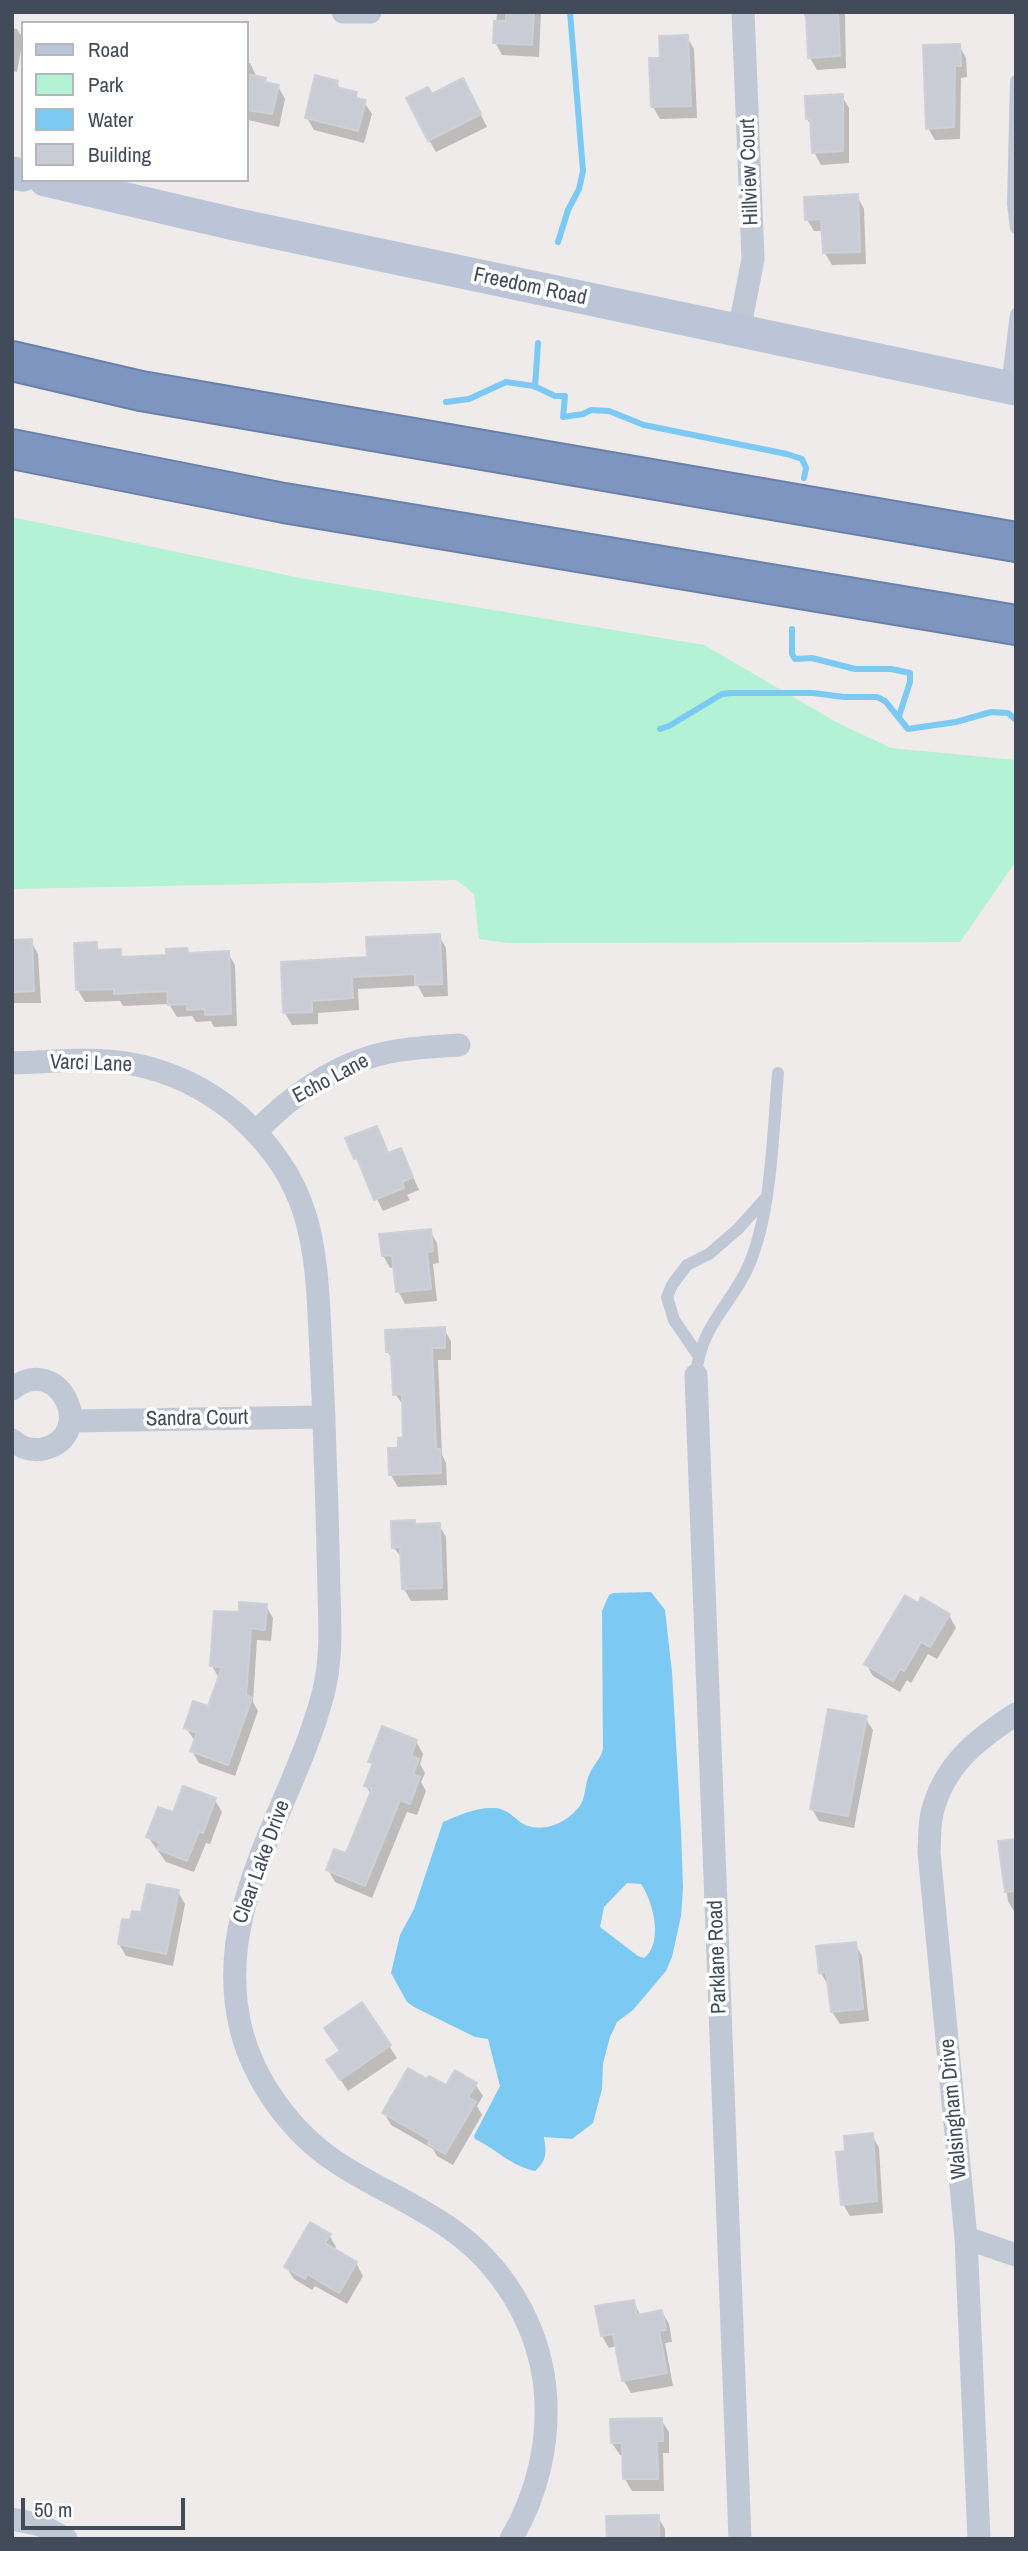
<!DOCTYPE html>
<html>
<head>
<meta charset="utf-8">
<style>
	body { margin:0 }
	#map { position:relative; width:1028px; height:2551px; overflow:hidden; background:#eeebea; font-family:"Archivo Narrow",sans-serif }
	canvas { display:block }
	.frame { position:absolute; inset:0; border:14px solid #424b5a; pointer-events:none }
	.legend { position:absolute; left:21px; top:21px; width:228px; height:161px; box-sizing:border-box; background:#fff; border:2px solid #b3b7bd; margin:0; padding:9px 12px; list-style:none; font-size:21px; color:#424b5a }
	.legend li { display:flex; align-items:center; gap:14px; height:35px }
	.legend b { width:35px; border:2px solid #b3b7bd }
	.scale { position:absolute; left:21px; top:2498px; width:164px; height:32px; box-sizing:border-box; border:4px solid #424b5a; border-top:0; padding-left:9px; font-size:21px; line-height:24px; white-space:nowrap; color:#424b5a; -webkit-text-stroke:5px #fff; paint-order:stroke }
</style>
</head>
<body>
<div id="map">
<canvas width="1028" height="2551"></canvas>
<div class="frame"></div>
<ul class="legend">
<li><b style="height:9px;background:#bbc5d7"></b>Road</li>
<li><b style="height:19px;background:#b3f2d4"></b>Park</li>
<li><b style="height:19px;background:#7ccaf3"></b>Water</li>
<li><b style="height:19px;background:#c9ccd4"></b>Building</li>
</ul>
<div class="scale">50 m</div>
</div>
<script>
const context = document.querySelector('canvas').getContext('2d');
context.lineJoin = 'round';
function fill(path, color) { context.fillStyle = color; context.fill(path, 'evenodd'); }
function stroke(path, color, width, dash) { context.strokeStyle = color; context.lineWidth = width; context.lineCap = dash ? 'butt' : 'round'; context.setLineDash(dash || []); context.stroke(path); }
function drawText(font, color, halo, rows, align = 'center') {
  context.font = font + ' "Archivo Narrow",sans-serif'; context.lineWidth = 7; context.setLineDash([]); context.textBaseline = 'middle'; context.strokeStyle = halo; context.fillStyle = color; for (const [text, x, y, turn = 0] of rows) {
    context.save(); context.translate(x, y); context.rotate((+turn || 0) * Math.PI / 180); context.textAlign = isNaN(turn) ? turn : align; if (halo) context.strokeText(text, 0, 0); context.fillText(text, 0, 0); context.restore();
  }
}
fill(new Path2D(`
	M 12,517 L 300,578 L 704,645 L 836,722 L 891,748 L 1016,760 L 1016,861 L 960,942 L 508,943 L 479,939 L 474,894 L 456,880 L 12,889 Z`), '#b3f2d4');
fill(new Path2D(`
	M 651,1592 L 665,1610 L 672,1672 L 681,1831 L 683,1888 L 681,1916 L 672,1957 L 666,1971 L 633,2010 L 617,2022 L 610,2037 L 603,2063 L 602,2089 L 593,2123 L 572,2139 L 544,2137 C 546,2151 548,2160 535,2171 C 511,2166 496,2149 475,2139 L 474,2136 L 500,2086 L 488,2039 L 475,2037 L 414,2007 L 407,2002 L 391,1973 L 400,1935 L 414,1909 L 443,1822 C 460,1815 476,1807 495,1808 C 510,1809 516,1822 528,1826 C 547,1832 570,1821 581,1804 C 586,1795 585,1782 590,1773 C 594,1764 601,1758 603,1749 L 602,1611 L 609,1595 L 613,1593 ZM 627,1883 L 641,1884 C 653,1901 664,1943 644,1958 L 638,1956 L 600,1927 L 604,1907 Z`), '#7ccaf3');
fill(new Path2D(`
	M 497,12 L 541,12 L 539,57 L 502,55 L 495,42 Z
	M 803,12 L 845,12 L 846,68 L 817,70 L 810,58 L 809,26 Z
	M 12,28 L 17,29 L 23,39 L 17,72 L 12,71 Z
	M 687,37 L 694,49 L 697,118 L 660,119 L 653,107 L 662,60 Z
	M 959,45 L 966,58 L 967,77 L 961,78 L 960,139 L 935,140 L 928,128 Z
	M 247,63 L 250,63 L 257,78 L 278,86 L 285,99 L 279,127 L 248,120 L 247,125 Z
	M 337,83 L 341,90 L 356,94 L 359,101 L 364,102 L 372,114 L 364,143 L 314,130 L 307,118 Z
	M 470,93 L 487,127 L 436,152 L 429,140 L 432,96 Z
	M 842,96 L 849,108 L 849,163 L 821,165 L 814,152 L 812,127 L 807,119 Z
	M 857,196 L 864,209 L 866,264 L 832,265 L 825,253 L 824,231 L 814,231 L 807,219 Z
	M 439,936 L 446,948 L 448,996 L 424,997 L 418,986 L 358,989 L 359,1010 L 318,1013 L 318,1024 L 292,1025 L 285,1013 L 369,959 Z
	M 31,941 L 38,954 L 41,1003 L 12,1003 L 12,942 Z
	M 96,944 L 100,952 L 120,951 L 124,959 L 168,957 L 186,950 L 189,955 L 228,953 L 235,965 L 237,1026 L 214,1027 L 211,1021 L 196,1022 L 192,1016 L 177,1017 L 169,1004 L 123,1006 L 120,1001 L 85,1002 L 78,990 Z
	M 376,1128 L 389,1155 L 401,1150 L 419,1190 L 407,1195 L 410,1200 L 383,1211 L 347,1139 Z
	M 430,1231 L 437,1243 L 439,1263 L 433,1264 L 437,1301 L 405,1304 L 398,1291 L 395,1267 L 390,1268 L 383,1255 Z
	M 444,1329 L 451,1341 L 451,1360 L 438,1360 L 442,1455 L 446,1463 L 447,1485 L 398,1487 L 391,1475 L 405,1439 L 404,1406 L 395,1394 L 393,1361 L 388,1352 Z
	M 416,1525 L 439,1525 L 446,1537 L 448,1600 L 411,1601 L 404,1589 L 403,1559 L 393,1547 Z
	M 918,1605 L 949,1615 L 956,1628 L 937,1659 L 928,1654 L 911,1683 L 907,1680 L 900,1692 L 873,1676 L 866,1664 Z
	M 266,1606 L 273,1618 L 271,1641 L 257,1640 L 253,1702 L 258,1711 L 235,1776 L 199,1763 L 192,1751 L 195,1741 L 186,1728 L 209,1709 L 220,1680 L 212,1666 L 240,1614 Z
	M 865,1718 L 873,1730 L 854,1828 L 819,1821 L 812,1809 Z
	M 416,1741 L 423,1754 L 420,1764 L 425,1773 L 421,1782 L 426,1791 L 417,1815 L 407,1812 L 372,1898 L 335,1882 L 328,1870 L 347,1856 L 371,1795 L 366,1786 L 373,1767 L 370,1762 Z
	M 215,1800 L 222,1812 L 210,1844 L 206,1843 L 194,1872 L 166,1862 L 148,1837 L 174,1815 Z
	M 1016,1840 L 1016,1913 L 1015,1913 L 1008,1901 L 1000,1843 Z
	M 178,1892 L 185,1904 L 173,1966 L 126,1956 L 119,1944 L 132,1922 Z
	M 855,1944 L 862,1956 L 869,2021 L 840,2024 L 832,2012 L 828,1985 L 821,1973 Z
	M 362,2005 L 397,2058 L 348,2091 L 336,2073 L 341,2052 Z
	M 475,2084 L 483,2096 L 477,2106 L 482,2115 L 453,2165 L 437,2156 L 433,2149 L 391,2125 L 384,2113 L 447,2088 Z
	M 872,2135 L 879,2148 L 883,2213 L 850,2216 L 843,2204 Z
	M 329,2235 L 336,2247 L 334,2251 L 356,2263 L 363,2276 L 347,2304 L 315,2286 L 312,2290 L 294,2279 L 286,2267 Z
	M 633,2301 L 641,2316 L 662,2312 L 669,2324 L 672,2342 L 665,2343 L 673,2386 L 631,2393 L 624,2381 L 617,2346 L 609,2348 L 602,2336 Z
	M 661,2420 L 669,2432 L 669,2453 L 663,2453 L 664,2491 L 632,2491 L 625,2479 L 624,2455 L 620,2455 L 612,2443 Z
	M 658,2517 L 665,2529 L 665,2539 L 609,2539 Z`), '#0003');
stroke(new Path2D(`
	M 558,242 L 568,210 L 579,189 L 583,171 L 570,12
	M 535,387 L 538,343
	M 446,402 L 469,399 L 506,382 L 534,386 L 555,396 L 565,396 L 563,417 L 583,414 L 591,410 L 609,411 L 644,425 L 787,454 L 802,459 L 806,468 L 804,478
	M 792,629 L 792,654 L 795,659 L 812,658 L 855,669 L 891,669 L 910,673 L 910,682 L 899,716
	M 660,729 L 669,726 L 722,694 L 731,693 L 813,693 L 844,697 L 877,697 L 885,701 L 908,729 L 956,722 L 991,712 L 1008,713 L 1016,720`), '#7ccaf3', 6);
const building = new Path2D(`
	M 506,12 L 534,12 L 532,45 L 493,43 L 494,21 L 506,21 Z
	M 806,12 L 838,12 L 840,56 L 808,58 Z
	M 688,35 L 691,106 L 651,107 L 649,58 L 660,58 L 659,36 Z
	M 960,44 L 961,66 L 955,66 L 954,127 L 926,129 L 923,45 Z
	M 247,74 L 266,78 L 265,82 L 279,85 L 272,114 L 247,110 Z
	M 315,75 L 338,81 L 336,87 L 357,92 L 355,98 L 366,100 L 358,131 L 305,118 Z
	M 463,78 L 481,114 L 428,141 L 406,98 L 428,87 L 432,94 Z
	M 843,94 L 843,151 L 812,153 L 810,119 L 806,119 L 805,96 Z
	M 858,194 L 860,252 L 823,253 L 821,219 L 805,220 L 804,197 Z
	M 440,934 L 442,984 L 415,985 L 415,974 L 352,977 L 353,998 L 312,1001 L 312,1012 L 283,1013 L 281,962 L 367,957 L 366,937 Z
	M 32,939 L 34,991 L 12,992 L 12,940 Z
	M 97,942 L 97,950 L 121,949 L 121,957 L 166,955 L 166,949 L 187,948 L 188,953 L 229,951 L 231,1014 L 205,1015 L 205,1009 L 187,1010 L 187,1004 L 168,1005 L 167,991 L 114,994 L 114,989 L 76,990 L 74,943 Z
	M 377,1126 L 388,1153 L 401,1148 L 413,1177 L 402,1182 L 404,1188 L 374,1200 L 357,1158 L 354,1159 L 345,1138 Z
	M 431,1229 L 433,1251 L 427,1252 L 431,1289 L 396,1292 L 392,1255 L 382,1256 L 379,1234 Z
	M 445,1327 L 445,1348 L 432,1348 L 436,1449 L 440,1449 L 441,1473 L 389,1475 L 388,1448 L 398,1448 L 398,1438 L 403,1437 L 402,1394 L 393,1395 L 391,1352 L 386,1352 L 385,1330 Z
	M 415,1520 L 415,1524 L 440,1523 L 442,1588 L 402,1589 L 400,1547 L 392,1548 L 391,1521 Z
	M 905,1595 L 918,1603 L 921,1597 L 950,1614 L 930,1647 L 921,1642 L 904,1671 L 900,1669 L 893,1681 L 864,1664 Z
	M 239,1602 L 267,1604 L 265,1630 L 251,1628 L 246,1695 L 252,1698 L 228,1765 L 190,1751 L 197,1733 L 184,1728 L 193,1701 L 208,1706 L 222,1667 L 210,1666 L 214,1611 L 239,1612 Z
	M 828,1709 L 867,1716 L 848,1816 L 810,1809 Z
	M 382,1726 L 417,1740 L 411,1756 L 419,1759 L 413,1774 L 420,1777 L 410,1804 L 400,1800 L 365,1886 L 326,1870 L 334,1849 L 346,1853 L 372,1789 L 364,1786 L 373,1763 L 368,1762 Z
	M 183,1786 L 216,1798 L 203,1833 L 199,1831 L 187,1861 L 157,1849 L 160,1843 L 146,1837 L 158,1807 L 173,1812 Z
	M 1016,1839 L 1016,1891 L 1005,1892 L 998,1841 Z
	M 147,1884 L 179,1890 L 166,1954 L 118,1944 L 122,1919 L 130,1920 L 132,1911 L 141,1912 Z
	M 856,1942 L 863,2009 L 831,2012 L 826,1972 L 819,1973 L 816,1946 Z
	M 362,2002 L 391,2045 L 340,2080 L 326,2060 L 340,2051 L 324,2028 Z
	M 408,2068 L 427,2079 L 429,2076 L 446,2085 L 455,2070 L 477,2083 L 468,2097 L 476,2102 L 445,2154 L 428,2144 L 430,2140 L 382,2113 Z
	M 873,2133 L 877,2201 L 841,2205 L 836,2152 L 845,2151 L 844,2136 Z
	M 310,2222 L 331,2234 L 325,2243 L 357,2262 L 339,2293 L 307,2274 L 305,2279 L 284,2267 Z
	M 634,2300 L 637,2315 L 662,2310 L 666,2330 L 659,2331 L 667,2373 L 622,2381 L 613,2334 L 601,2336 L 595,2306 Z
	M 662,2418 L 663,2441 L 657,2441 L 658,2479 L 623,2479 L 622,2443 L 611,2443 L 610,2419 Z
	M 659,2515 L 659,2537 L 607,2539 L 606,2516 Z`);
fill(building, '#c9ccd4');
stroke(building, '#ced0d8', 2);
const highway = new Path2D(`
	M 12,361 L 141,391 L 1016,542
	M 12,449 L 284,503 L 1016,625`);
stroke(highway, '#6980ab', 42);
stroke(new Path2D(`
	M 1016,81 L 1013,204 L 1016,228
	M 1007,387 L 1016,314
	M 698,1355 L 674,1320 L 667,1297 L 672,1285 L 687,1265 L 709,1254 L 738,1229 L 764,1200
	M 696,1375 C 701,1322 734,1304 751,1260 C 772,1206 773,1131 778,1073`), '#bfc8d4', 12);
stroke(new Path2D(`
	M 343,12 L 370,12
	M 739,331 L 753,259 L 743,12
	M 12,1063 C 52,1062 93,1057 132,1064 C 171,1071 209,1090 239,1116 C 311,1181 316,1242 320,1333 C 322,1373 324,1413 325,1454 C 327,1500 328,1546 329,1592 C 330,1627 332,1660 323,1694 C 294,1806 211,1908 241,2029 C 254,2081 291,2132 336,2162 C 372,2186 412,2202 448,2227 C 502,2264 538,2323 545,2388 C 550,2440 538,2494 511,2539
	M 256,1132 C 287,1099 329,1069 373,1056 C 401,1048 431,1047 459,1045
	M 696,1375 L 740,2539
	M 12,1389 C 59,1351 99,1436 43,1449 C 32,1451 21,1448 12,1440
	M 71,1421 L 324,1417
	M 966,2238 L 1016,2255
	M 12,2519 L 41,2525 L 66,2539
	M 979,2539 L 966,2238 L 929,1852 C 930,1840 929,1825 932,1813 C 944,1765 976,1740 1016,1714`), '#bfc8d4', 23);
stroke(new Path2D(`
	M 12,173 L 23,175
	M 45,180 L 234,224 L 1016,389`), '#bbc5d7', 33);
stroke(highway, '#7d95bf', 38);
drawText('21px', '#424b5a', '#fff', [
	["Hillview Court",750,172,-92],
	["Freedom Road",530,287,12],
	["Varci Lane",91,1064,2],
	["Echo Lane",331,1079,-28],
	["Sandra Court",197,1419,-1],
	["Clear Lake Drive",262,1862,-70],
	["Parklane Road",718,1957,-92],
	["Walsingham Drive",954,2109,-95]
]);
</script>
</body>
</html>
